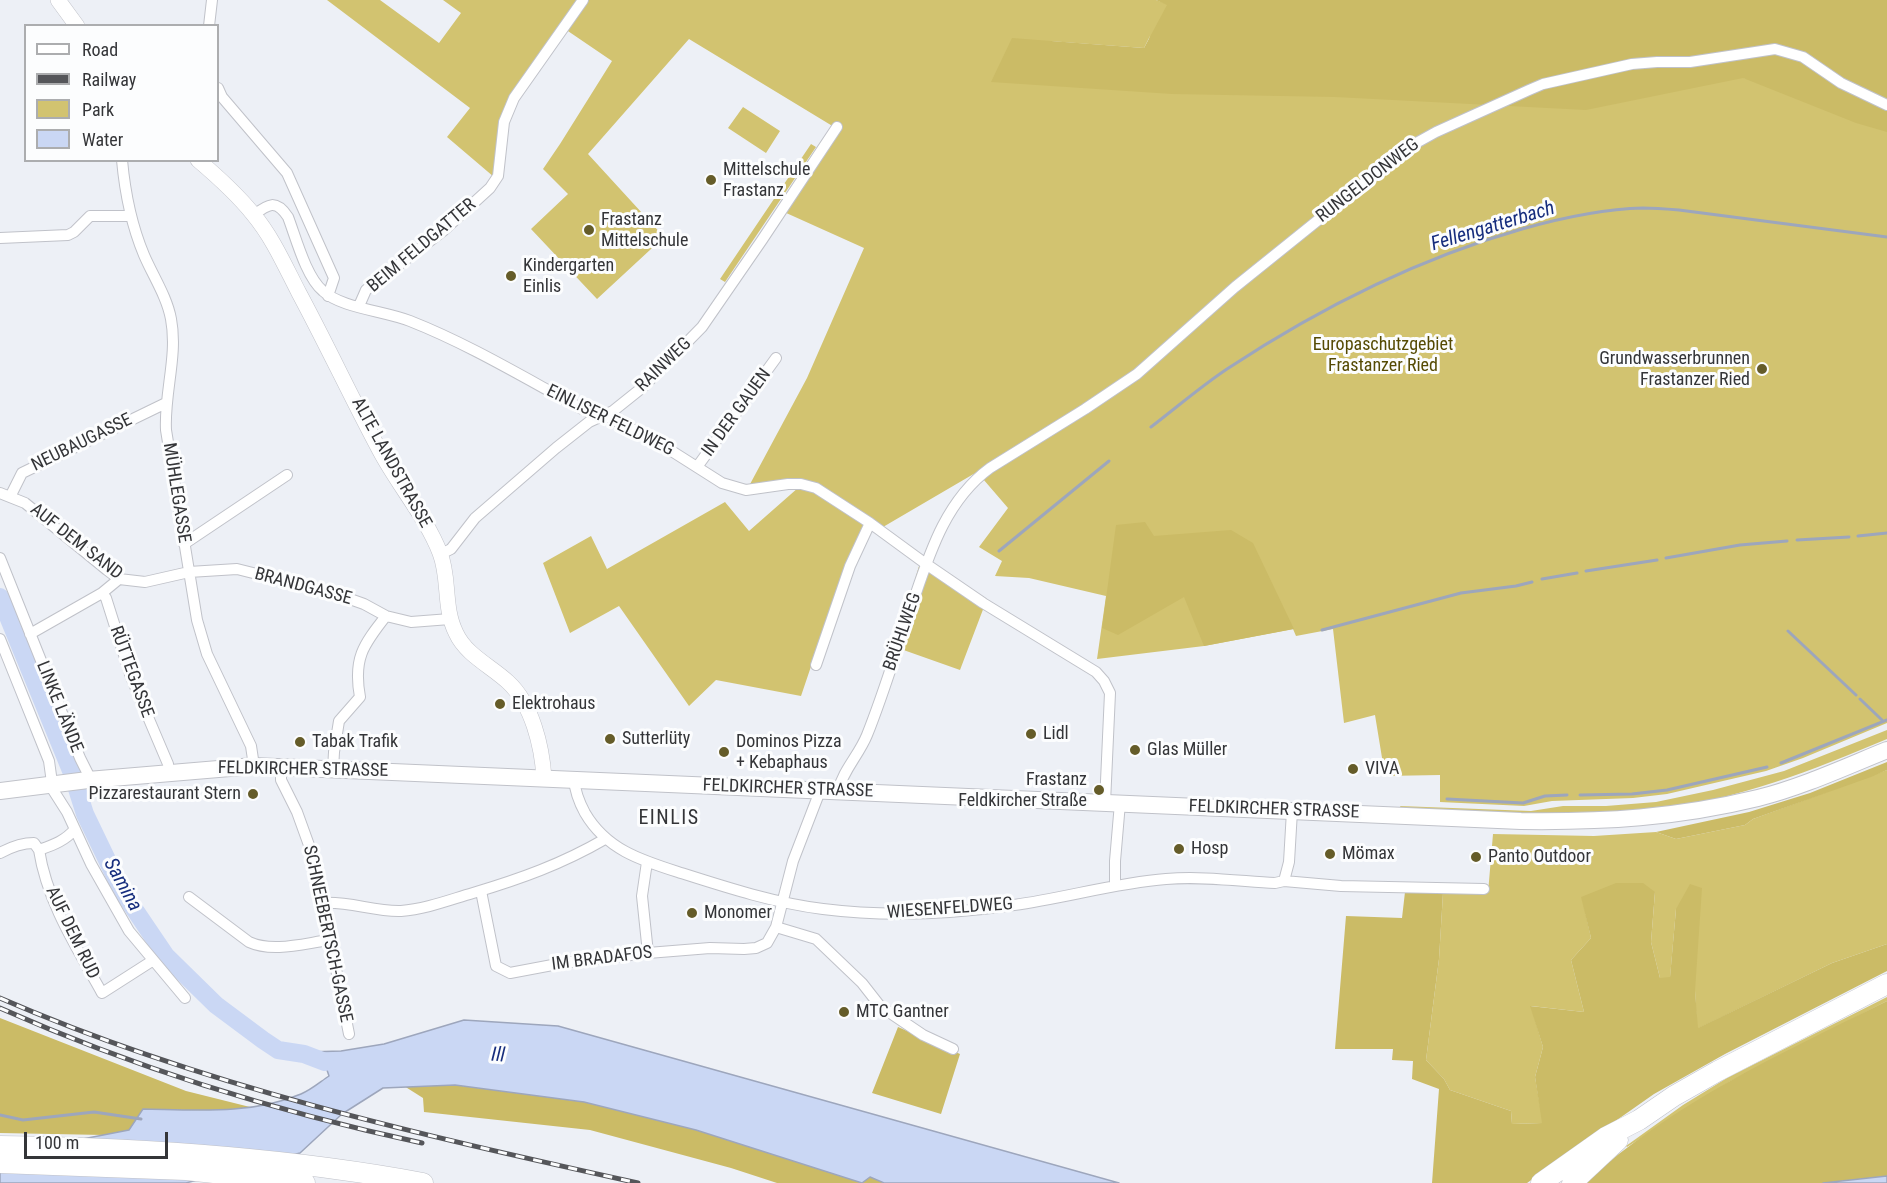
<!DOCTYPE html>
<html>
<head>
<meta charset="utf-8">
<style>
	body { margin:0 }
	#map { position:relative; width:1887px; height:1183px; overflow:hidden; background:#edf0f6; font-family:"Roboto Condensed",sans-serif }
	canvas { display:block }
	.legend { position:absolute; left:24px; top:24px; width:195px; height:138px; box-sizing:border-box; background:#fcfdfe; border:2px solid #acadaf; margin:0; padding:8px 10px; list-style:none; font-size:18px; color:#343538 }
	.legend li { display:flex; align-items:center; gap:12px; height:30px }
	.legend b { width:30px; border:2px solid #acadaf }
	.scale { position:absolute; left:24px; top:1132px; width:144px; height:27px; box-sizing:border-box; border:3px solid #343538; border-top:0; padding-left:8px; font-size:18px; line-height:21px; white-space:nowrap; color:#343538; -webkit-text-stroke:4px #fcfdfe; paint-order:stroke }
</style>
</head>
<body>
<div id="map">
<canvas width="1887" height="1183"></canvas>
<ul class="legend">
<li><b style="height:8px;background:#fff"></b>Road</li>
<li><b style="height:8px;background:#55565a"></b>Railway</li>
<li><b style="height:16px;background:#d2c370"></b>Park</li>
<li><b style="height:16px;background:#cad7f4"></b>Water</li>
</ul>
<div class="scale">100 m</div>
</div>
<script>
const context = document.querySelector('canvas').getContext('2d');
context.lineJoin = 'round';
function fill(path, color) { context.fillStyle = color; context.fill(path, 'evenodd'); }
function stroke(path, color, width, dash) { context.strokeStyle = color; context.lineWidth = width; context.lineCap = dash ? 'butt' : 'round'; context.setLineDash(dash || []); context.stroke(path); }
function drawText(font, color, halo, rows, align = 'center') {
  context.font = font + ' "Roboto Condensed",sans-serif'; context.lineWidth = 6; context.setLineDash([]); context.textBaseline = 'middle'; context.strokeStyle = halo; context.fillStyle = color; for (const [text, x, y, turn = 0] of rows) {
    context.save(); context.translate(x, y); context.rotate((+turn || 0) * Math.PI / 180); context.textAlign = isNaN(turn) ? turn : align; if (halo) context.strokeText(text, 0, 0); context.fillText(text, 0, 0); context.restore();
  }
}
fill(new Path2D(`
	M 327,0 L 380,0 L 439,43 L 461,13 L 443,0 L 1156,0 L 1167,4 L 1682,65 L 1887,108 L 1887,723 L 1803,758 L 1766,771 L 1667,794 L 1633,798 L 1552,801 L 1524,806 L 1440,802 L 1440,775 L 1385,776 L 1375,715 L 1344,723 L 1333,629 L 1296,636 L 1293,629 L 1204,646 L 1097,659 L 1106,596 L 1029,578 L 995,576 L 1002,561 L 979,547 L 1008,508 L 977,472 L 883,527 L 869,518 L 846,563 L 801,696 L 716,680 L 689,706 L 619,606 L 570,633 L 543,563 L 591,536 L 607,569 L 725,502 L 749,531 L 807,480 L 749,486 L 807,378 L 864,248 L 784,212 L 839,130 L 689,39 L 588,154 L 664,237 L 597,299 L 531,229 L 568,194 L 543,169 L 560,144 L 612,61 L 562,27 L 501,117 L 494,177 L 447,137 L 470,108 ZM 1150,36 L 1143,63 L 1049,41 L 1144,48 Z
	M 743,107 L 780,131 L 766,153 L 728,128 Z
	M 811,144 L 816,147 L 725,282 L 720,279 Z
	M 922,556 L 987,599 L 960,670 L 895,647 Z
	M 1887,730 L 1887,739 C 1813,770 1738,800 1657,809 C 1573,818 1487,812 1402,810 L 1400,806 L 1531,811 L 1563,806 L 1606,806 L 1656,802 L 1713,790 L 1784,771 Z
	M 1887,770 L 1887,944 L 1832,963 L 1697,1029 L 1695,991 L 1676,909 L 1670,978 L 1660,978 L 1651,942 L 1655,892 L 1582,897 L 1591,938 L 1571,960 L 1584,1012 L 1531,1006 L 1543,1047 L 1535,1077 L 1543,1123 L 1512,1124 L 1511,1111 L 1450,1090 L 1444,1079 L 1426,1060 L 1439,959 L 1443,893 L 1488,893 L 1493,834 L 1594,836 L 1656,832 L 1676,839 L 1745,825 L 1753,819 Z
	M 1887,997 L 1887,1001 L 1729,1082 L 1627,1147 L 1626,1146 L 1683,1105 L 1727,1078 Z`), '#d2c370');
fill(new Path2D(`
	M 1156,0 L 1887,0 L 1887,132 L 1856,123 L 1743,78 L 1586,110 L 1335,97 L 1172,94 L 991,82 L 1012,38 L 1144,48 L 1167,5 Z
	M 1145,522 L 1154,536 L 1231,530 L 1253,543 L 1294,629 L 1204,646 L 1184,597 L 1118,635 L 1102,628 L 1116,525 Z
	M 1887,762 L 1887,770 L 1871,777 L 1753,819 L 1745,825 L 1676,839 L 1656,832 L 1749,812 L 1810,793 Z
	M 1616,883 L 1643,883 L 1655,892 L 1651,942 L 1660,978 L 1670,977 L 1676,909 L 1690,884 L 1702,888 L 1695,991 L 1698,1028 L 1832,963 L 1887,944 L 1887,971 L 1725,1054 L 1654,1094 L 1527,1183 L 1432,1183 L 1439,1089 L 1412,1079 L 1413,1061 L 1392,1060 L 1393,1049 L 1335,1049 L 1346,916 L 1402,918 L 1405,892 L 1443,893 L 1439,959 L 1426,1060 L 1444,1079 L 1450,1090 L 1511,1111 L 1512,1124 L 1542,1123 L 1535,1077 L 1543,1047 L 1530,1006 L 1584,1012 L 1571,960 L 1591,938 L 1581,897 Z
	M 1887,1001 L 1887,1176 L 1823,1183 L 1585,1183 C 1672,1103 1782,1053 1887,1001 Z
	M 0,1018 L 186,1091 L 250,1107 L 219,1111 L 143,1109 L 129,1130 L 104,1135 L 0,1133 Z
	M 898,1027 L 960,1054 L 941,1114 L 872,1093 Z
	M 455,1085 L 584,1102 L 696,1130 L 861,1182 L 870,1177 L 884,1183 L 777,1183 L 731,1168 L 590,1130 L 424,1112 L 423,1098 L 404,1086 Z`), '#cbbb66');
const water = new Path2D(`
	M 464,1020 L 558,1026 L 1119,1183 L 884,1183 L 870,1177 L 862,1183 L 696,1130 L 584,1102 L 455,1085 L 383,1088 L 342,1114 L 300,1153 L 186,1183 L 0,1183 L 0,1155 L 129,1130 L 143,1109 C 196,1110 251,1115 301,1094 C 311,1090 320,1082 329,1076 L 326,1067 L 307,1061 L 304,1054 L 307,1052 L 341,1051 L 384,1044 Z
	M 1887,1176 L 1887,1183 L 1823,1183 Z`);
fill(water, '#cad7f4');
stroke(water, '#9da6bc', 1.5);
stroke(new Path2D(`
	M 1151,427 C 1176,408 1200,387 1227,369 C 1318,309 1417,259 1522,229 C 1561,218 1602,209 1643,208 C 1655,208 1667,209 1679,210 L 1887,237
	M 1858,536 L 1887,533
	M 1797,540 L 1849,537
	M 999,551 L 1109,461
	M 1666,558 L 1740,545 L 1787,541
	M 1586,571 L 1657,560
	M 1542,579 L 1577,573
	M 1322,630 L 1461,593 L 1516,586 L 1532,582
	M 1788,631 L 1856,695
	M 1860,699 L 1882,720
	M 1781,763 L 1887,720
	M 1580,795 L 1632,794 L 1667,790 L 1767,767
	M 1447,799 L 1523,803 L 1545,796 L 1567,795
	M 0,1115 L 23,1120 L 94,1112 L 141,1119`), '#9da6bc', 3);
stroke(new Path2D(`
	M 0,597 L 72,773 L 85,814 L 122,891 L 166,956 L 216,1005 L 263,1040 L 278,1050 L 304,1054 L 325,1062`), '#cad7f4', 18);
const minor = new Path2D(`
	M 209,26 L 212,0
	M 218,88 L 222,97 L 287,173 L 334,278 L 328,296
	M 122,160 C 125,193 131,224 144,255 C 153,276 167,297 171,319 C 178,356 164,393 166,430 L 197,620 L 207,654 L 251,746 L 254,766
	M 254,215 C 268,204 276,199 288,217 C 296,238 306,277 323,291 C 341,308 385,311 410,321 C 471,345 528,380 586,411 L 611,418 L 670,450 L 722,483 L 746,490 L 788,484 L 801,484 L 816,488 L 870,523 L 926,564 L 983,603 L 1096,672 L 1104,681 L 1110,693 L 1105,803
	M 0,238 L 68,235 L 74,232 L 90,216 L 130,216
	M 359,306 L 366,290 L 443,231 L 490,188 L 498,176 L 504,122 L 514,98 L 583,0
	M 697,467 L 776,358
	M 0,493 L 25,503 L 107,570 L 119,579 L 145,582 L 189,572 L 237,569 L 333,593 L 364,604 L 386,616 L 411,622 L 450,619
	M 11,495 L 22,473 L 166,403
	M 184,544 L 287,475
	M 441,554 L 451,549 L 475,518 L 556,448 L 589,422 L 613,411 L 643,387 L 702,327 L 762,240 L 837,127
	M 0,558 L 80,758 L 91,780
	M 119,579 L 102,593 L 106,598 L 131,677 L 168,764 L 169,772
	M 30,634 L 102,593
	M 0,639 L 49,761 L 53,790 L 67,812 L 91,864 L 129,931 L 185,998
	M 816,665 L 850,566 L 870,523
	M 281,767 L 281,780 L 297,812 L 314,859 L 349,1034
	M 333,770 L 334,752 L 339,721 L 360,697 C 353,659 363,645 386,616
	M 574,779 C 575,792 579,802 585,813 C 606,849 640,860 678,872 C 725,887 774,903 823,909 C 886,917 951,914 1014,905 C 1065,898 1115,883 1166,879 C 1202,876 1239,881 1275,883 L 1284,881 L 1341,886 L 1484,889
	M 838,791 C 843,770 859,755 867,735 C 884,693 897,648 912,605 C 929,555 945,501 990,468 L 1085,409 L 1137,374 L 1235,287 L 1409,147 L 1436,132 L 1529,90 L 1543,84 L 1632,64 L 1657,62 L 1690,62 L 1775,49 L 1803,57 L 1841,83 L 1887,105
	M 39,850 C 47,902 77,948 102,993 L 152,961
	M 0,853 C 11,847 21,843 34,843 L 39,850 C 53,845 65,841 75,829
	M 647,862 L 642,896 L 648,953
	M 1284,881 L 1289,862 L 1292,811
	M 1115,886 L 1115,861 L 1120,803
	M 481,891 L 496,966 L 510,973 L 563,963 L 648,953 L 710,948 L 744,949 L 756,948 L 767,943 L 776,927 L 793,861 L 820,791
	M 189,897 L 249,942 C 273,953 305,943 330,940
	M 323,903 C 349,901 375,912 401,911 C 426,909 449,900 473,893 C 520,879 562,864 605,839
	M 776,927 L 816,939 L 862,983 L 880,1006 L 923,1035 L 953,1049`);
const secondary = new Path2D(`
	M 58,0 L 77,26
	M 198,160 C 218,177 237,194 253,214 C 273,238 285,266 299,293 C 327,345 352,399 380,451 C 398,485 426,517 440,553 C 450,578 443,607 456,633 C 466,655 491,666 508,682 C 532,704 542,746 544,778`);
const primary = new Path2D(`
	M 0,791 L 88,780 L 254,766 L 1521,821 C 1604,822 1676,818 1758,798 C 1802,787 1845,767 1887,750`);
const motorway = new Path2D(`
	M 0,1146 C 141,1148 284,1157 423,1183
	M 0,1163 L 186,1170 L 305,1183
	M 1541,1183 L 1606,1137 L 1639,1120 L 1674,1096 L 1718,1071 L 1887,984
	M 1572,1183 L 1618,1140`);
stroke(minor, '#c0c2c9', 12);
stroke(secondary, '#c0c2c9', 16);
stroke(primary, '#c0c2c9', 18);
stroke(motorway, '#c0c2c9', 21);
stroke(minor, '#fff', 10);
stroke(secondary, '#fff', 15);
stroke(primary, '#fff', 16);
stroke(motorway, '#fff', 20);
const rail = new Path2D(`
	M 0,998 C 205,1087 421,1135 638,1183
	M 0,1008 C 135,1068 278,1112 422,1143`);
stroke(rail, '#55565a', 5);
stroke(rail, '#fcfdfe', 3, [9]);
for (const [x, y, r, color] of [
	[711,180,6,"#655c29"],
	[589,230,6,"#655c29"],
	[511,276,6,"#655c29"],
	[1762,369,6,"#655c29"],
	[500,704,6,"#655c29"],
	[1031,734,6,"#655c29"],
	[610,739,6,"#655c29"],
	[300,742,6,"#655c29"],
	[1135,750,6,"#655c29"],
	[724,752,6,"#655c29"],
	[1353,769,6,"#655c29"],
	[1099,790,6,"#655c29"],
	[253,794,6,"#655c29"],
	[1179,849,6,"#655c29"],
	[1330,854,6,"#655c29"],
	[1476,857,6,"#655c29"],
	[692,913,6,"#655c29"],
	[844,1012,6,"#655c29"]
]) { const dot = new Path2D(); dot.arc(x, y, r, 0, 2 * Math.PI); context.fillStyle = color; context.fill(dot); stroke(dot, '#fcfdfe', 2); }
drawText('18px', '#343538', '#fcfdfe', [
	["Mittelschule",723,170],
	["Frastanz",723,191],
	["Frastanz",601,220],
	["Mittelschule",601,241],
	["Kindergarten",523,266],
	["Einlis",523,287],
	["Grundwasserbrunnen",1750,359,"right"],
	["Frastanzer Ried",1750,380,"right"],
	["Elektrohaus",512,704],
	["Lidl",1043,734],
	["Sutterlüty",622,739],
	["Tabak Trafik",312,742],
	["Dominos Pizza",736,742],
	["+ Kebaphaus",736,763],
	["Glas Müller",1147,750],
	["VIVA",1365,769],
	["Frastanz",1087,780,"right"],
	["Feldkircher Straße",1087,801,"right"],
	["Pizzarestaurant Stern",241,794,"right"],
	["Hosp",1191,849],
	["Mömax",1342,854],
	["Panto Outdoor",1488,857],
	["Monomer",704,913],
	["MTC Gantner",856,1012]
], 'left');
drawText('18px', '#343538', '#fcfdfe', [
	["RUNGELDONWEG",1368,181,-38],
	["BEIM FELDGATTER",422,246,-40],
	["RAINWEG",664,365,-44],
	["IN DER GAUEN",737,413,-54],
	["EINLISER FELDWEG",610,421,26],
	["NEUBAUGASSE",82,443,-26],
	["ALTE LANDSTRASSE",391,463,61],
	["MÜHLEGASSE",176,493,81],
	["AUF DEM SAND",76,542,38],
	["BRANDGASSE",303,587,15],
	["BRÜHLWEG",903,632,-71],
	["RÜTTEGASSE",131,672,70],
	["LINKE LÄNDE",59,707,68],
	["FELDKIRCHER STRASSE",303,770,1],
	["FELDKIRCHER STRASSE",788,789,2],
	["FELDKIRCHER STRASSE",1274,810,2],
	["WIESENFELDWEG",950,909,-4],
	["AUF DEM RUD",72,933,64],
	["SCHNEEBERTSCH-GASSE",327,934,78],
	["IM BRADAFOS",602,959,-7]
]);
drawText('18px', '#554a03', '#fcfdfe', [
	["Europaschutzgebiet",1383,345],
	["Frastanzer Ried",1383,366]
]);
drawText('italic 20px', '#162d7d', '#fcfdfe', [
	["Fellengatterbach",1493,227,-17],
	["Samina",122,885,61],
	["Ill",498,1056,4]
]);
context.letterSpacing = '1.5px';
drawText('20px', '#343538', '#fcfdfe', [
	["EINLIS",669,819]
]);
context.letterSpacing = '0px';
</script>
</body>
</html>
